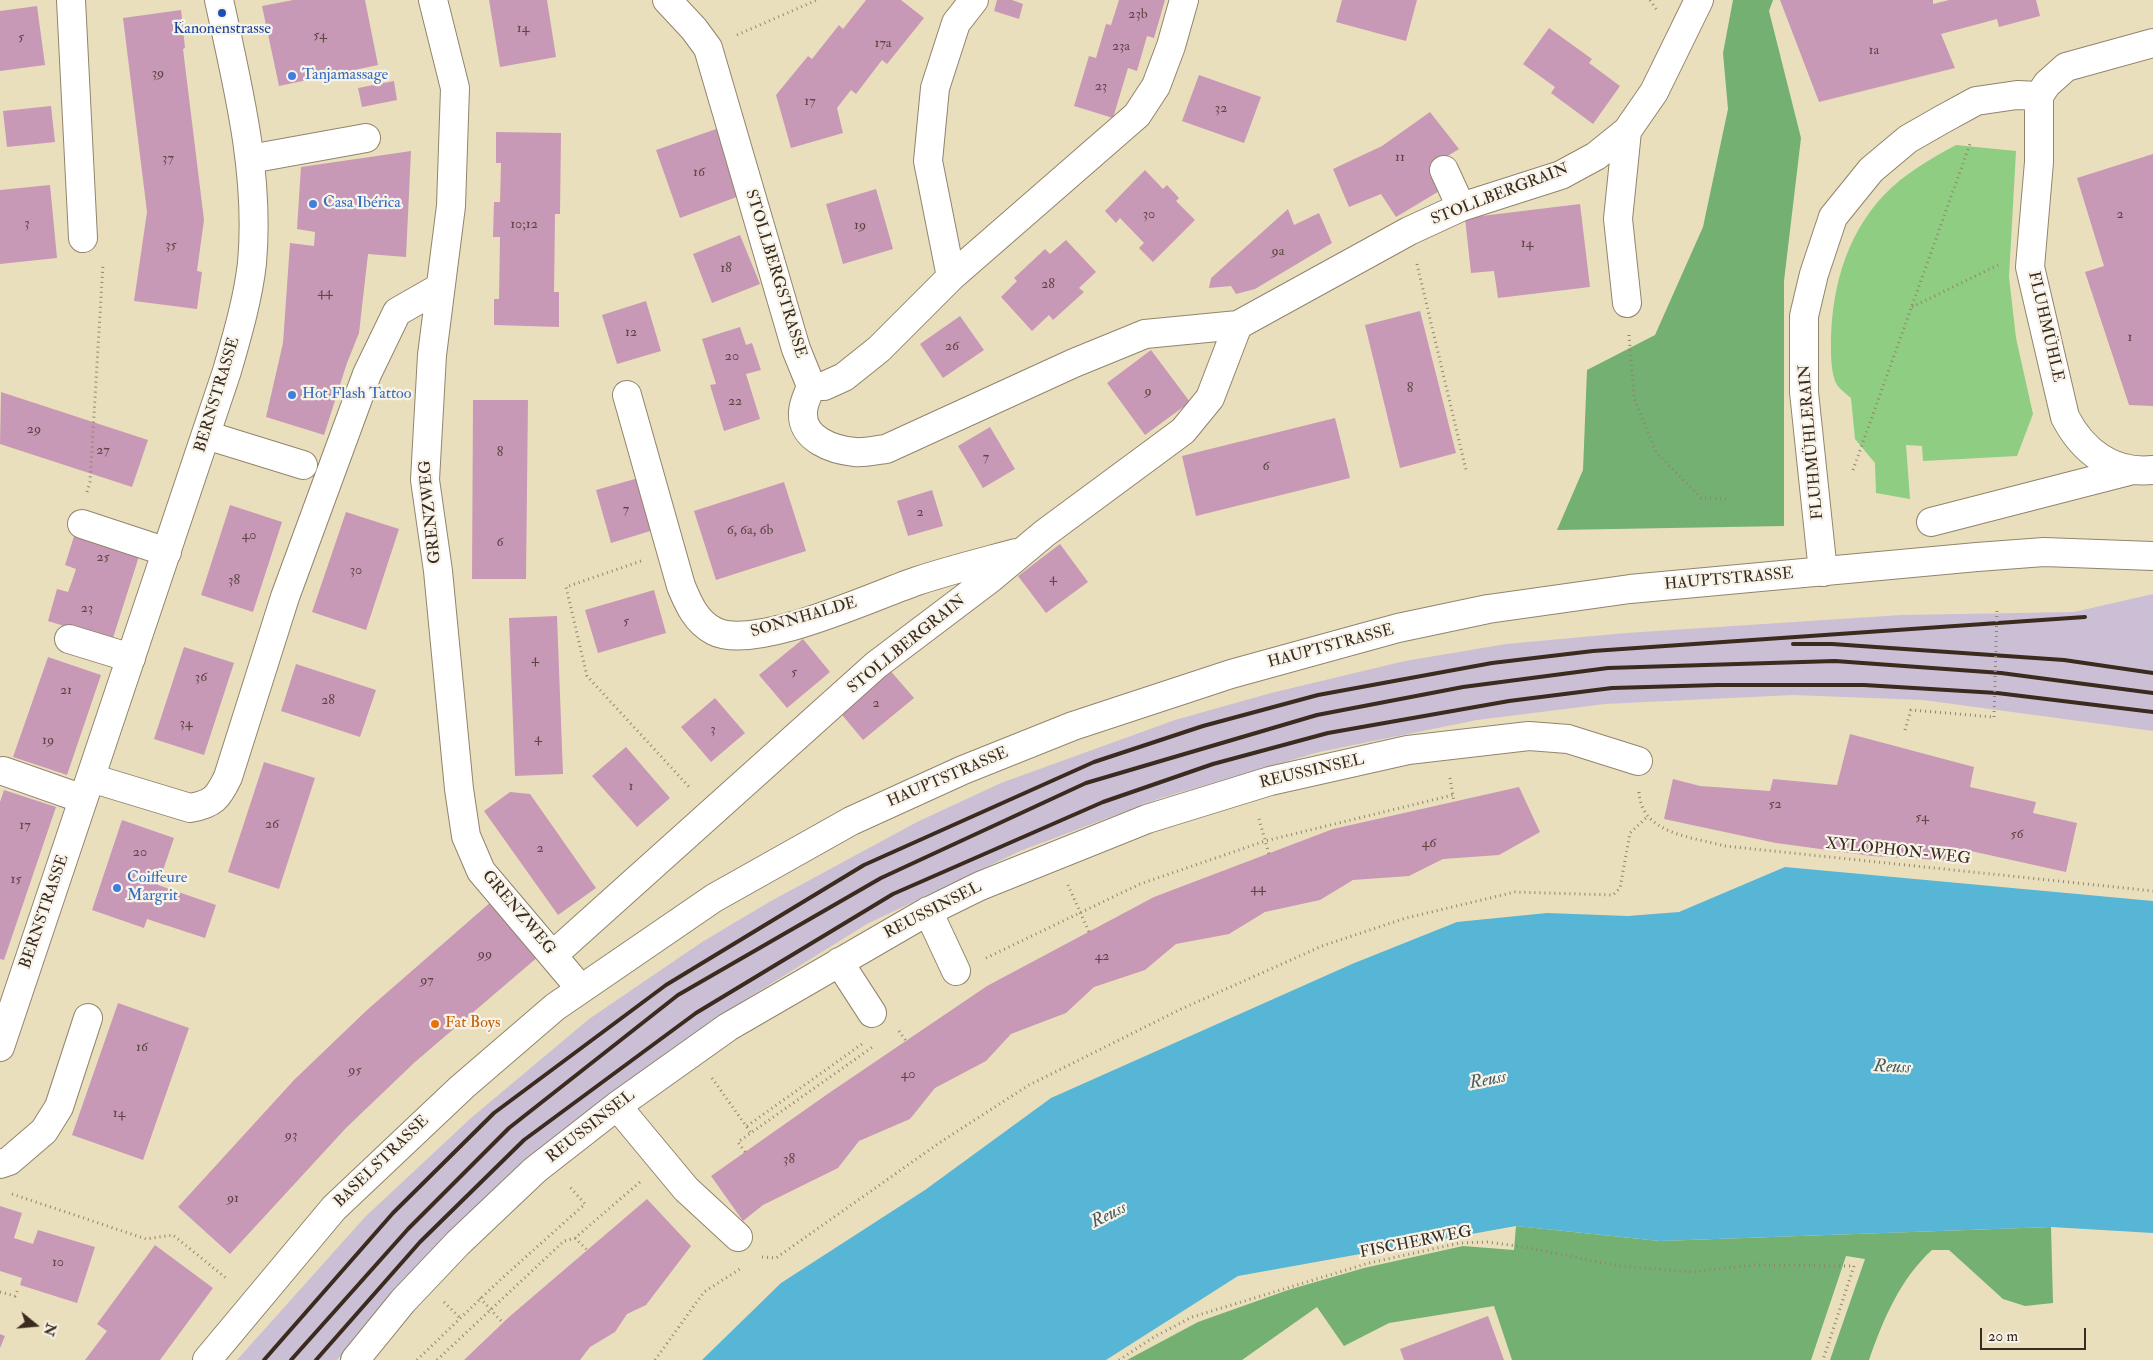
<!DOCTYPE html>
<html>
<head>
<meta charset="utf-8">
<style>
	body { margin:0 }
	#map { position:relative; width:2153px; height:1360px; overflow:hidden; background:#eadfbc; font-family:"IM FELL Double Pica",serif }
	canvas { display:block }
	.north { position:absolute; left:10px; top:1300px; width:50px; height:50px; -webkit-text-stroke:4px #f7f3e8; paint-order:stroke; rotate:107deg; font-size:14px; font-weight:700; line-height:20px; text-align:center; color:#3b2a1e }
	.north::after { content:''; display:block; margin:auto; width:18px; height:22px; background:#3b2a1e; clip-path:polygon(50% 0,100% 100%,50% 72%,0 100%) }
	.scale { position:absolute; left:1980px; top:1328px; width:106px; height:22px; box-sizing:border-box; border:2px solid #3b2a1e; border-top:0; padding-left:6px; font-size:15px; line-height:18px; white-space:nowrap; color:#3b2a1e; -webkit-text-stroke:4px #f7f3e8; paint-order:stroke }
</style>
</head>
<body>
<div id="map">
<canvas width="2153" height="1360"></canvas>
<div class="north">N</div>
<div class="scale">20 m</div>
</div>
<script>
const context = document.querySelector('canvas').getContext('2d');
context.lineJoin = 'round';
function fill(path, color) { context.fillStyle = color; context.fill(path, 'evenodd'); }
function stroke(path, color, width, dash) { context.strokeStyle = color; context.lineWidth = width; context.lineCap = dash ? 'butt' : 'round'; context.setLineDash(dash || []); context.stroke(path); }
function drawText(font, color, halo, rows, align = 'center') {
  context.font = font + ' "IM FELL Double Pica",serif'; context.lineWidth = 4.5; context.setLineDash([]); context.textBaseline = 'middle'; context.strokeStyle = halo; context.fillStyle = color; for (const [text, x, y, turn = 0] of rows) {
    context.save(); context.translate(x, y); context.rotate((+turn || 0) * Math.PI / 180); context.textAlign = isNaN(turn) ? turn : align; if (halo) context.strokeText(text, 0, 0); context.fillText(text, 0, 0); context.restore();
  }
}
fill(new Path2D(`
	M 2153,594 L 2153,731 L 1923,700 L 1793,695 L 1605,704 L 1477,720 L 1319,752 L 1161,798 L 1020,851 L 867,924 L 727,1011 L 629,1082 L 404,1281 L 337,1360 L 237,1360 L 365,1217 L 471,1118 L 589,1019 L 702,942 L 771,901 L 917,822 L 1001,783 L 1175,720 L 1271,693 L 1405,661 L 1506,644 L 1626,633 L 1901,615 L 2074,612 Z`), '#cbbfd5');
fill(new Path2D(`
	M 1956,145 L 2016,151 L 2009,277 L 2016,338 L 2033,414 L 2017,456 L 1923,461 L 1922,446 L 1906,445 L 1910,499 L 1876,493 L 1875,463 L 1855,439 L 1851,398 C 1846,394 1840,389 1837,385 C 1832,377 1831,360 1831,351 C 1830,295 1844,237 1884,195 C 1904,174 1930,159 1956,145 Z`), '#8fcd83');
fill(new Path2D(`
	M 1733,0 L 1773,0 L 1769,11 L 1801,138 L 1784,281 L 1784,526 L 1557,530 L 1583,470 L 1587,370 L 1655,335 L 1703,227 L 1728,109 L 1723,53 Z
	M 1516,1226 L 1660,1241 L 2051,1227 L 2053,1303 L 2025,1306 L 2003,1299 L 1949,1250 L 1932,1250 C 1900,1279 1883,1320 1869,1360 L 1830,1360 L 1865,1259 L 1846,1256 L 1811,1360 L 1512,1360 L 1494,1306 L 1389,1323 L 1344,1346 L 1317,1307 L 1242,1360 L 1127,1360 L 1198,1322 L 1288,1290 L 1364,1268 L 1463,1246 L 1514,1250 Z`), '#73b071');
fill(new Path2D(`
	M 1785,867 L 2153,901 L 2153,1233 L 2051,1227 L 1660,1241 L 1516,1226 L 1238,1276 L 1106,1360 L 702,1360 L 781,1283 L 925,1190 L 1051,1098 L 1352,964 L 1457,922 L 1547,913 L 1628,916 L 1679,912 Z`), '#57b5d5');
fill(new Path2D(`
	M 293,0 L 365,0 L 378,65 L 279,86 L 262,6 Z
	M 489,0 L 547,0 L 556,57 L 500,67 Z
	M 866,0 L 901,0 L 924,18 L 887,64 L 882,60 L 856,94 L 851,90 L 837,108 L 843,133 L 791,148 L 776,95 L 808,56 L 812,59 L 839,25 L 843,29 Z
	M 997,0 L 1012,0 L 1023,4 L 1019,19 L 994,11 Z
	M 1119,0 L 1165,0 L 1154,38 L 1147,36 L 1137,71 L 1128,68 L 1113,118 L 1074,106 L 1089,56 L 1096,58 L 1106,24 L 1111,25 Z
	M 1342,0 L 1417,0 L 1406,41 L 1336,22 Z
	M 1780,0 L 1933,0 L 1933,4 L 1949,0 L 2036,0 L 2040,16 L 1999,27 L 1997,19 L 1941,34 L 1955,68 L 1819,102 Z
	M 37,6 L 45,65 L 0,71 L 0,11 Z
	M 181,10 L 185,48 L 183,49 L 204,220 L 197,271 L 202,272 L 197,309 L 134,301 L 147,212 L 123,18 Z
	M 1549,28 L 1592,59 L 1589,63 L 1620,86 L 1593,124 L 1551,93 L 1555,87 L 1523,64 Z
	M 1199,75 L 1261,97 L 1244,143 L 1182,121 Z
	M 394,81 L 397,100 L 362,107 L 358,88 Z
	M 51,106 L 55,142 L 7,147 L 3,111 Z
	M 1430,112 L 1459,149 L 1430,167 L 1441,190 L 1396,217 L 1381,194 L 1349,207 L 1333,169 L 1382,146 Z
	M 719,128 L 742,195 L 680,218 L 656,150 Z
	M 496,132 L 561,133 L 560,214 L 555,214 L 554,292 L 559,292 L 559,327 L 494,325 L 494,299 L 499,299 L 500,237 L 493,237 L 494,202 L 500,202 L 501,163 L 496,163 Z
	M 411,151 L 406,257 L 368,254 L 359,333 L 347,363 L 324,435 L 266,417 L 283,343 L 290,243 L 314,246 L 315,232 L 297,229 L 301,167 Z
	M 2153,154 L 2153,406 L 2129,405 L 2085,272 L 2104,266 L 2077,178 Z
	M 1145,170 L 1163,189 L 1167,185 L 1179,198 L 1176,201 L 1195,220 L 1153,262 L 1139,248 L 1144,243 L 1120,218 L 1116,223 L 1105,211 Z
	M 50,185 L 57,258 L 0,264 L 0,190 Z
	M 876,189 L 893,249 L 843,264 L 826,204 Z
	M 1580,204 L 1590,287 L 1498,298 L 1494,271 L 1471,273 L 1465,218 Z
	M 1288,209 L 1294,225 L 1319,213 L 1332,243 L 1255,289 L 1236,294 L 1231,286 L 1209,288 L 1211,278 Z
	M 740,235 L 760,284 L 712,303 L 693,254 Z
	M 1066,240 L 1096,272 L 1079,288 L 1084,292 L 1053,320 L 1049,315 L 1032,331 L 1001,297 L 1017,281 L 1014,278 L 1045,249 L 1050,254 Z
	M 646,301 L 661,351 L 617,364 L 602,315 Z
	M 1420,311 L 1456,453 L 1400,468 L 1365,325 Z
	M 960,316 L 984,350 L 943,378 L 920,344 Z
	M 740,327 L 746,345 L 752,343 L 761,370 L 746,374 L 760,419 L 724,431 L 710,385 L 716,384 L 702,339 Z
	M 1151,350 L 1190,402 L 1145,435 L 1107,383 Z
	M 1,392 L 148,440 L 132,487 L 0,444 Z
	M 473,400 L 528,400 L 526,579 L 472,579 Z
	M 1335,418 L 1350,478 L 1196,516 L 1182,456 Z
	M 990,427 L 1015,469 L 983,488 L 958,446 Z
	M 642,477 L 657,529 L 611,543 L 596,490 Z
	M 784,482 L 806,551 L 716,580 L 694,511 Z
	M 932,490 L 943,526 L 908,536 L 897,501 Z
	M 230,505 L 282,522 L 253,612 L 201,595 Z
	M 346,512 L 399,529 L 366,630 L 312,612 Z
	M 76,530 L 141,550 L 112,641 L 48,621 L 57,589 L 68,592 L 72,581 L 76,569 L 65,565 Z
	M 1060,544 L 1088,582 L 1046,613 L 1018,576 Z
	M 654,590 L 666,633 L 598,653 L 585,610 Z
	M 557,616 L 563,774 L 515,776 L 509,618 Z
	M 803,639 L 830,672 L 787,708 L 759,675 Z
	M 184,647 L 234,663 L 204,755 L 154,739 Z
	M 48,657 L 101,675 L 67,775 L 13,757 Z
	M 296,664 L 376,690 L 360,737 L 281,711 Z
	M 888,668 L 914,698 L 863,740 L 838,710 Z
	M 715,698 L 745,733 L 711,762 L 681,727 Z
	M 1850,734 L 1974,767 L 1970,787 L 2036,802 L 2033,813 L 2077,823 L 2066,872 L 1957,848 L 1954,861 L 1872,856 L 1776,843 L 1664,819 L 1673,779 L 1700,786 L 1770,791 L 1773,779 L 1837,785 Z
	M 626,747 L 670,798 L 637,827 L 592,776 Z
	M 264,762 L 315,778 L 279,889 L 228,872 Z
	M 1519,787 L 1540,832 L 1499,855 L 1443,859 L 1409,876 L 1353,880 L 1320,900 L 1265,912 L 1229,934 L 1176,944 L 1145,970 L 1094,987 L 1066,1013 L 1011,1034 L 986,1061 L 935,1088 L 910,1119 L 859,1141 L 838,1168 L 763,1205 L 743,1221 L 711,1176 L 829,1093 L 987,986 L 1154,897 L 1333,829 Z
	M 4,790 L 56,807 L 4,960 L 0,959 L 0,802 Z
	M 510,792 L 530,794 L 596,888 L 558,915 L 484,811 Z
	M 122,820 L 174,838 L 158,885 L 216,905 L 205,938 L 147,919 L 144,928 L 92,910 Z
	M 492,901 L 539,956 L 415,1062 L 346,1128 L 230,1254 L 178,1207 L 294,1080 L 367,1010 Z
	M 118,1003 L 189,1028 L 143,1160 L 72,1135 Z
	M 647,1199 L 691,1246 L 646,1305 L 627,1314 L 615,1332 L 590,1347 L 580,1360 L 464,1360 L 509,1317 Z
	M 0,1206 L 22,1213 L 14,1238 L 33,1244 L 38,1230 L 95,1247 L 77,1303 L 20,1285 L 22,1278 L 0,1271 Z
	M 155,1245 L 213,1288 L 160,1360 L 85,1360 L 107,1331 L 97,1324 Z
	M 1488,1316 L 1504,1360 L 1404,1360 L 1400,1349 Z
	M 0,1334 L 5,1336 L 0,1348 Z`), '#c899b6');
const minor = new Path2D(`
	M 71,0 L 83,238
	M 433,0 L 455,88 L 451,206 L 432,355 L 425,480 L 438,571 L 459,789 L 466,836 L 481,871 L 580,988
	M 667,0 L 694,29 L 708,48 L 796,349 L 811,386 L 824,386 L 844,377 L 879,349 L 951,277 L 1137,115 L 1156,86 L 1171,46 L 1184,0
	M 2039,96 L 2039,162 L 2030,267 L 2065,417 C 2083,452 2113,474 2153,470
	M 2039,96 L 2047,84 L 2066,67 L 2153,43
	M 1627,131 L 1618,219 L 1627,303
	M 250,159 L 366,138
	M 1444,170 L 1461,207
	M 951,277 L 928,161 L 935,88 L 956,23 L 974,0
	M 811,386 C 809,393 803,403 803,412 C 801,439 833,450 855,452 C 865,453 876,450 886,449 L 1074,363 L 1145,334 L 1238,325 L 1409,231 L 1461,207 L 1561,175 L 1596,156 L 1627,131 L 1654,92 L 1699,0
	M 627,395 L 681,586 C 688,603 696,622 714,631 C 754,652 873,596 917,581 C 950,570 983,562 1016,553
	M 206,435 L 303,465
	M 1931,522 L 2133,470
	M 82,524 L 167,552
	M 1823,572 L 1804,392 L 1804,316 L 1814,274 L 1833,217 L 1871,170 L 1908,139 L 1943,119 L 1976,101 L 2017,95 L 2039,96
	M 69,639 L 131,658
	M 3,771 L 83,799
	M 91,778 L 190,808 C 213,804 218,798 228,777 L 285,597 L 367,374 L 397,312 L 439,288
	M 928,911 L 956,971
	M 553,955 L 876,665 L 991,578 L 1045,533 L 1183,431 L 1210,398 L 1238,325
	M 839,962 L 872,1013
	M 617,1106 L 686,1189 L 738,1237
	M 0,1164 L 9,1161 L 44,1131 L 59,1107 L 88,1018
	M 355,1360 L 403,1301 L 458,1243 L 535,1170 L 617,1106 L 728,1027 L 923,914 L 980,886 L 1147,819 L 1270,781 L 1408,750 L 1529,736 L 1568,739 L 1638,761`);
const major = new Path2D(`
	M 0,1047 L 227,371 C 237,336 248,299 252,263 C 260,174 238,87 219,0
	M 207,1360 L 334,1208 L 462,1087 L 555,1007 L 714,898 L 851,821 L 963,770 L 1073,726 L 1231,674 L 1398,628 L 1488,609 L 1630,589 L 1977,557 L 2044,552 L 2153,556`);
stroke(minor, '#92846d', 30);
stroke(major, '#92846d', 30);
stroke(new Path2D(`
	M 1650,0 L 1658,12
	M 737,35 L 817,0
	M 1417,264 L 1466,470
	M 1912,307 L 1998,265
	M 1629,335 L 1634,398 L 1656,452 L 1701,498 L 1729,499
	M 1853,470 L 1971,141
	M 87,492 L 90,482 L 103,264
	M 641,561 L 566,587 L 587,676 L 691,789
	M 1905,730 L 1911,710 L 1994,717
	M 1450,778 L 1454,802
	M 1639,792 C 1641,834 1692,837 1725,846 L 2153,891
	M 1259,819 L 1269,854
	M 1068,885 L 1089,932
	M 986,958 L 1140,884 L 1265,841 L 1453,795
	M 899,1031 L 906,1041
	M 712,1078 L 751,1133
	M 747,1126 L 862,1044
	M 745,1152 L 738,1142 L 874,1046
	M 12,1194 L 146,1239 L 173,1235 L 226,1278
	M 575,1238 L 587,1250
	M 762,1257 L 776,1258 L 942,1141 L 1029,1085 L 1179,1010 L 1322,946 L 1406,918 L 1515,892 L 1613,895 L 1620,888 L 1630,833 L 1647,817
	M 0,1292 L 15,1296 L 18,1289
	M 480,1298 L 503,1323
	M 444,1302 L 460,1318
	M 417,1360 L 500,1280 L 585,1204 L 569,1186
	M 437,1360 L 564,1241 L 575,1238 L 640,1182
	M 655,1360 L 704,1292 L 740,1269
	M 1119,1360 L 1154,1337 L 1192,1317 L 1369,1263 L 1460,1243 L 1487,1242 L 1524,1247 L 1619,1266 L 1693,1272 L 1753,1265 L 1854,1266 L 1823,1360`), '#92846d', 3, [1, 4]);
stroke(minor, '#fff', 28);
stroke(major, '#fff', 28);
stroke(new Path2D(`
	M 1793,644 L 1832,644 L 2064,660 L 2153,673
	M 264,1360 L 393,1213 L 494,1113 L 666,985 L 864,865 L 1094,762 L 1203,726 L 1318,695 L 1492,663 L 1593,651 L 2085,617
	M 291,1360 L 408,1229 L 509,1128 L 678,995 L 881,878 L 1086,783 L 1317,715 L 1463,687 L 1608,668 L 1835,661 L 2001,673 L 2153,693
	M 316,1360 L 420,1242 L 524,1140 L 696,1013 L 893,894 L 1103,802 L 1213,764 L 1328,733 L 1509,701 L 1612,688 L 1717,685 L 1864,685 L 1997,693 L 2153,712`), '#3b2a1e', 4);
stroke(new Path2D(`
	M 1994,717 L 1997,609`), '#92846d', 3, [1, 4]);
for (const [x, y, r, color] of [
	[222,13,5,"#1a4fb4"],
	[292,76,5,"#3f7fe0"],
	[313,204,5,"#3f7fe0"],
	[292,395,5,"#3f7fe0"],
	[117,888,5,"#3f7fe0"],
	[435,1024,5,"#e8710a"]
]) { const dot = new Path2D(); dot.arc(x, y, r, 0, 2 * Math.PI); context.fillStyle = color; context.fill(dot); stroke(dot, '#f7f3e8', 2); }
drawText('14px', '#5e4644', null, [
	["23b",1138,15],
	["14",523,29],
	["54",320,36],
	["5",21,38],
	["17a",883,44],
	["23a",1121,47],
	["1a",1874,51],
	["39",158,74],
	["23",1101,87],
	["17",810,102],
	["32",1221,109],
	["11",1400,158],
	["37",168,159],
	["16",699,173],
	["30",1149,215],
	["2",2120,215],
	["3",27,224],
	["10;12",524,225],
	["19",860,226],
	["14",1527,244],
	["35",171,246],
	["9a",1278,252],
	["18",726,269],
	["28",1048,285],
	["44",325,293],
	["12",631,333],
	["1",2130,338],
	["26",952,347],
	["20",732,357],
	["8",1410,389],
	["9",1148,392],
	["22",735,402],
	["29",34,430],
	["27",103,451],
	["8",500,453],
	["7",986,458],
	["6",1266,467],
	["7",626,510],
	["2",920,513],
	["6, 6a, 6b",750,531],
	["40",249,536],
	["6",500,543],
	["25",103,558],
	["30",356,571],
	["4",1053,579],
	["38",234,581],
	["23",87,609],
	["5",626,622],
	["4",535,660],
	["5",794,673],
	["36",201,678],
	["21",66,691],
	["28",328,701],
	["2",876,704],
	["34",186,724],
	["3",713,730],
	["4",538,739],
	["19",48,741],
	["1",631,787],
	["52",1775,805],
	["54",1922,818],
	["26",272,825],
	["17",25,826],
	["56",2017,835],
	["46",1429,844],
	["2",540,849],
	["20",140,853],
	["15",16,880],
	["44",1258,889],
	["99",485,955],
	["42",1102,957],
	["97",427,981],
	["16",142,1048],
	["95",355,1071],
	["40",908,1075],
	["14",119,1114],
	["93",291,1136],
	["38",789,1160],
	["91",233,1199],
	["10",58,1263]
]);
drawText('16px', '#164399', '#f7f3e8', [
	["Kanonenstrasse",222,30]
]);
drawText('16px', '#366cbe', '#f7f3e8', [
	["Tanjamassage",302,76],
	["Casa Ibérica",323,204],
	["Hot Flash Tattoo",302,395],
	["Coiffeure",127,879],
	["Margrit",127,897]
], 'left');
drawText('16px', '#3b2a1e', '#f7f3e8', [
	["STOLLBERGRAIN",1500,195,-21],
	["STOLLBERGSTRASSE",775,274,73],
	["FLUHMÜHLE",2045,327,77],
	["BERNSTRASSE",218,395,-73],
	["FLUHMÜHLERAIN",1812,442,-95],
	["GRENZWEG",431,512,-96],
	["HAUPTSTRASSE",1729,580,-5],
	["SONNHALDE",804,618,-16],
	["STOLLBERGRAIN",907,645,-39],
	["HAUPTSTRASSE",1331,647,-15],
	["REUSSINSEL",1312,772,-13],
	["HAUPTSTRASSE",948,778,-23],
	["XYLOPHON-WEG",1898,852,6],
	["REUSSINSEL",933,911,-27],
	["BERNSTRASSE",45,912,-71],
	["GRENZWEG",518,913,50],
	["REUSSINSEL",591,1127,-38],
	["BASELSTRASSE",382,1162,-44],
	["FISCHERWEG",1416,1243,-11]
]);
drawText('16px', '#c56008', '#f7f3e8', [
	["Fat Boys",445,1024]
], 'left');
drawText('italic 18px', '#455b5e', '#f7f3e8', [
	["Reuss",1892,1068,3],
	["Reuss",1488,1081,-11],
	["Reuss",1109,1216,-27]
]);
</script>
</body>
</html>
